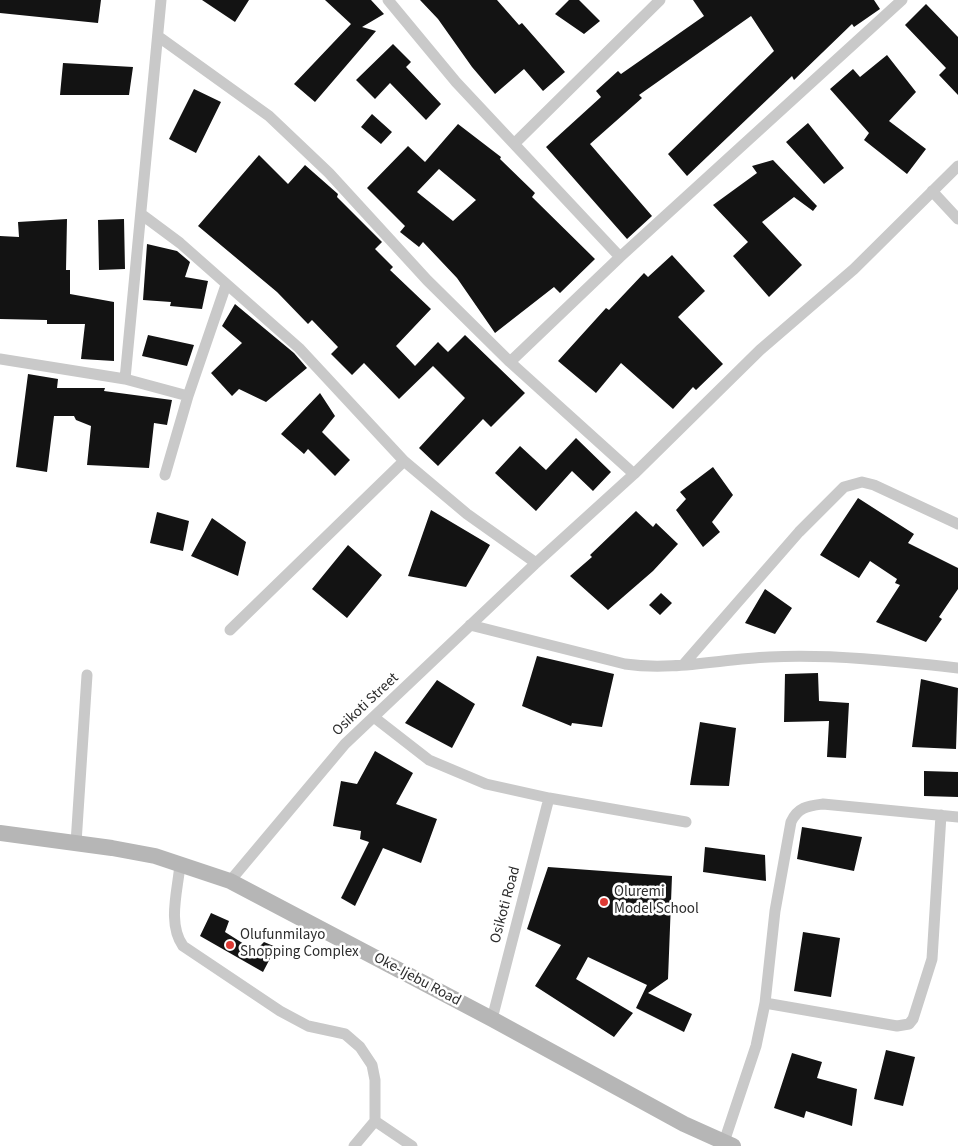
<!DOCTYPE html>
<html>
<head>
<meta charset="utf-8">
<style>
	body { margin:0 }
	canvas { display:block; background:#fff }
</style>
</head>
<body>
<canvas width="958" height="1146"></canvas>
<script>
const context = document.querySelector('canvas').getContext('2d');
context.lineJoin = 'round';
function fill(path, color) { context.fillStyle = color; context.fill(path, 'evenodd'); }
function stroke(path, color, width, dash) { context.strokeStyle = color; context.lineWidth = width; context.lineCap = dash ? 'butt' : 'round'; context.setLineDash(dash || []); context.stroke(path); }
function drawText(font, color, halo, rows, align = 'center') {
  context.font = font + ' "Source Sans 3",sans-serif'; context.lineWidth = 5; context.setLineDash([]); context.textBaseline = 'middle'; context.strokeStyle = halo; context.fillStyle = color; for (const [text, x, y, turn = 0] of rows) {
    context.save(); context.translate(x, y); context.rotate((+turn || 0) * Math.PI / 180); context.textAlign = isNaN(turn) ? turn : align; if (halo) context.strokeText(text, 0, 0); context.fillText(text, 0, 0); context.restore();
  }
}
fill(new Path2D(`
	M 0,0 L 101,0 L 98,23 L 0,13 Z
	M 202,0 L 249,0 L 235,22 Z
	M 325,0 L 371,0 L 384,14 L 362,27 L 376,31 L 315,102 L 294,84 L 351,24 Z
	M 420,0 L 497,0 L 519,25 L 522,23 L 565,72 L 543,91 L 524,69 L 495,94 L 472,67 L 438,19 Z
	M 569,0 L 579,0 L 600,21 L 584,34 L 555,14 Z
	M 693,0 L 874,0 L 880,9 L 854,27 L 852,24 L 794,80 L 792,76 L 687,176 L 668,154 L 774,51 L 751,16 L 639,95 L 642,98 L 590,144 L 652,216 L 627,239 L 546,147 L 601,97 L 596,91 L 618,71 L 621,74 L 704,16 Z
	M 926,4 L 958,37 L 958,95 L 939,75 L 946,68 L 905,25 Z
	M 393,44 L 411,62 L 406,67 L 441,104 L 426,120 L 390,83 L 375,99 L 356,80 Z
	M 887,55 L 916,92 L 889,121 L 926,149 L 907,174 L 864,140 L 869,133 L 830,89 L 853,69 L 860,77 Z
	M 63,63 L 133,67 L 129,95 L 60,95 Z
	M 194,89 L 221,102 L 196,153 L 169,139 Z
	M 372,114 L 392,132 L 381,144 L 361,127 Z
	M 808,123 L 844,168 L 824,184 L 786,142 Z
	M 458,124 L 501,157 L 500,159 L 535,193 L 532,197 L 595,259 L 560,293 L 554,287 L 495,333 L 457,278 L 423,242 L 419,247 L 400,232 L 405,226 L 367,188 L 408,146 L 425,162 ZM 439,169 L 476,200 L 453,221 L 417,192 Z
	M 259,155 L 288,184 L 305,165 L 338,194 L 337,197 L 382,242 L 375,249 L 393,267 L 390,270 L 431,309 L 396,346 L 415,366 L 438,342 L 448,352 L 465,335 L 525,393 L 491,427 L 483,419 L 438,466 L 419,448 L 465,398 L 433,366 L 399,399 L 364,363 L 352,375 L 331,354 L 338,347 L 312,320 L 308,324 L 277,292 L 198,226 Z
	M 773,160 L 817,206 L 813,211 L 794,197 L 762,222 L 802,265 L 769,297 L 733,256 L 748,242 L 713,205 L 757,173 L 752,166 Z
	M 67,219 L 66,270 L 70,270 L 70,294 L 114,302 L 114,361 L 81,359 L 85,324 L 47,324 L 47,320 L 0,319 L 0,236 L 19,237 L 18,222 Z
	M 124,219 L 125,269 L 99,270 L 98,220 Z
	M 147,244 L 177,251 L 190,262 L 185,277 L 208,281 L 202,309 L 170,306 L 171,302 L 143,300 Z
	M 672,255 L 705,291 L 678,317 L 723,364 L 696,390 L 693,387 L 673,409 L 621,363 L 596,393 L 558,361 L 606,308 L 609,310 L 644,273 L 648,277 Z
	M 235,304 L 294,353 L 307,368 L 266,402 L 239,389 L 232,396 L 211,373 L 242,343 L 222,326 Z
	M 148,335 L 194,345 L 187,366 L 142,356 Z
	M 28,374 L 58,379 L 57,388 L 105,388 L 104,391 L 172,400 L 167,425 L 154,423 L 149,468 L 87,465 L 91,426 L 76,420 L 74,416 L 54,416 L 47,472 L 16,467 Z
	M 320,393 L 335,416 L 322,432 L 350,460 L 335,476 L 308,449 L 304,454 L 281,434 Z
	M 576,438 L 611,472 L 593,491 L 572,471 L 536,511 L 495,473 L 520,446 L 546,470 Z
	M 713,467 L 733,495 L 712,522 L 720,532 L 703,547 L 676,510 L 686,499 L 680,492 Z
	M 858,498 L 914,534 L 908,543 L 958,568 L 958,589 L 939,617 L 942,619 L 926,642 L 876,622 L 900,585 L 895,583 L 897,579 L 870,561 L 859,578 L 820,555 Z
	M 431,510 L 490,545 L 466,587 L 408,576 Z
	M 636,511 L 653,527 L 656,523 L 678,544 L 653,571 L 608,610 L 570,576 L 592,557 L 590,555 Z
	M 157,512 L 189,521 L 183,551 L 150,543 Z
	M 212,518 L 246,542 L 238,576 L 191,556 Z
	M 348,545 L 382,575 L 347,618 L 312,589 Z
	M 765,589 L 792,608 L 775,634 L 745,623 Z
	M 661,593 L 672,603 L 660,615 L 649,605 Z
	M 537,656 L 614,674 L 602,727 L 572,723 L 571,726 L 522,706 Z
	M 818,673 L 819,701 L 849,703 L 846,758 L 827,757 L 829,721 L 784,722 L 785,674 Z
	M 921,679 L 958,688 L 956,749 L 912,747 Z
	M 437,680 L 475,704 L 452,748 L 405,723 Z
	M 700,722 L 736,728 L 729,786 L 690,785 Z
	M 375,751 L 413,773 L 396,804 L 437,819 L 421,863 L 383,848 L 355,906 L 341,898 L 369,842 L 360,839 L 361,831 L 333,826 L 341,781 L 357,784 Z
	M 924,771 L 958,772 L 958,797 L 924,796 Z
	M 802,827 L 862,837 L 854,871 L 797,859 Z
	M 705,847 L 765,855 L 766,881 L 703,872 Z
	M 548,867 L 672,876 L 668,979 L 648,993 L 692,1014 L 684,1032 L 636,1008 L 647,985 L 588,957 L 576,979 L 633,1013 L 614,1037 L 535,986 L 561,945 L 527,929 Z
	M 211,913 L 229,921 L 225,932 L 255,951 L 264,942 L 276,947 L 263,972 L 200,936 Z
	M 803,932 L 840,938 L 831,997 L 794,991 Z
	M 886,1050 L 915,1057 L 903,1106 L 874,1099 Z
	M 792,1053 L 822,1062 L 817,1078 L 857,1089 L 852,1126 L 806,1111 L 804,1118 L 774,1108 Z`), '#131313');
stroke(new Path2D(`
	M 388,0 L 456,82 L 620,257
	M 159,37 L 269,116 L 329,173 L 427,280 L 510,362 L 634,474 L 536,563 L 345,744 L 230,881
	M 514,144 L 660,0
	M 932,191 L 958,219
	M 141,214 L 180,243 L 299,348 L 404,461 L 467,514 L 536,563
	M 0,359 L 125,379 L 188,396
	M 510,362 L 620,257 L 902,0
	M 125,379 L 161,0
	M 634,474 L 760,350 L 854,269 L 958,166
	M 165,475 L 188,396 L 226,285
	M 470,625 L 625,664 C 673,671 721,659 769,657 C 831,654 896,661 958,668
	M 230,630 L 404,461
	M 683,665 L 799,532 L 844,487 L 862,482 L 874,485 L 958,524
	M 375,718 L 429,760 L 486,784 L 549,798 L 686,822
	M 76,843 L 87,675
	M 180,864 C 178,890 167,923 183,946 L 280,1011 L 308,1026 L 345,1034 L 360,1047 L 372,1065 L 375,1080 L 375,1121 L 354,1146
	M 765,1003 L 897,1026 L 909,1024 L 913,1019 L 932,959 L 941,815
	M 492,1019 L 549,798
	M 375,1121 L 412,1146
	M 724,1142 L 756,1046 L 765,1003 L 775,911 L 791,822 C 798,807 808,806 823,804 L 958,817`), '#c9c9c9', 11);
stroke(new Path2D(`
	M 0,833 L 112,848 L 155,856 L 230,881 L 492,1019 L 684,1124 L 733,1146`), '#b6b6b6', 16);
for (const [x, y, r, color] of [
	[604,902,5,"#dd3a34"],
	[230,945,5,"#dd3a34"]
]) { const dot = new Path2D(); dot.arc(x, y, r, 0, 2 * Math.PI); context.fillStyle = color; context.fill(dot); stroke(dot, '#fff', 2); }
drawText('15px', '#2c2c2c', '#fff', [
	["Osikoti Street",366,705,-43],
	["Osikoti Road",506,905,-75],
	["Oke-Ijebu Road",417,980,28]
]);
drawText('15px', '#2c2c2c', '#fff', [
	["Oluremi",614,893],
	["Model School",614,910],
	["Olufunmilayo",240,936],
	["Shopping Complex",240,953]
], 'left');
</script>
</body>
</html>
